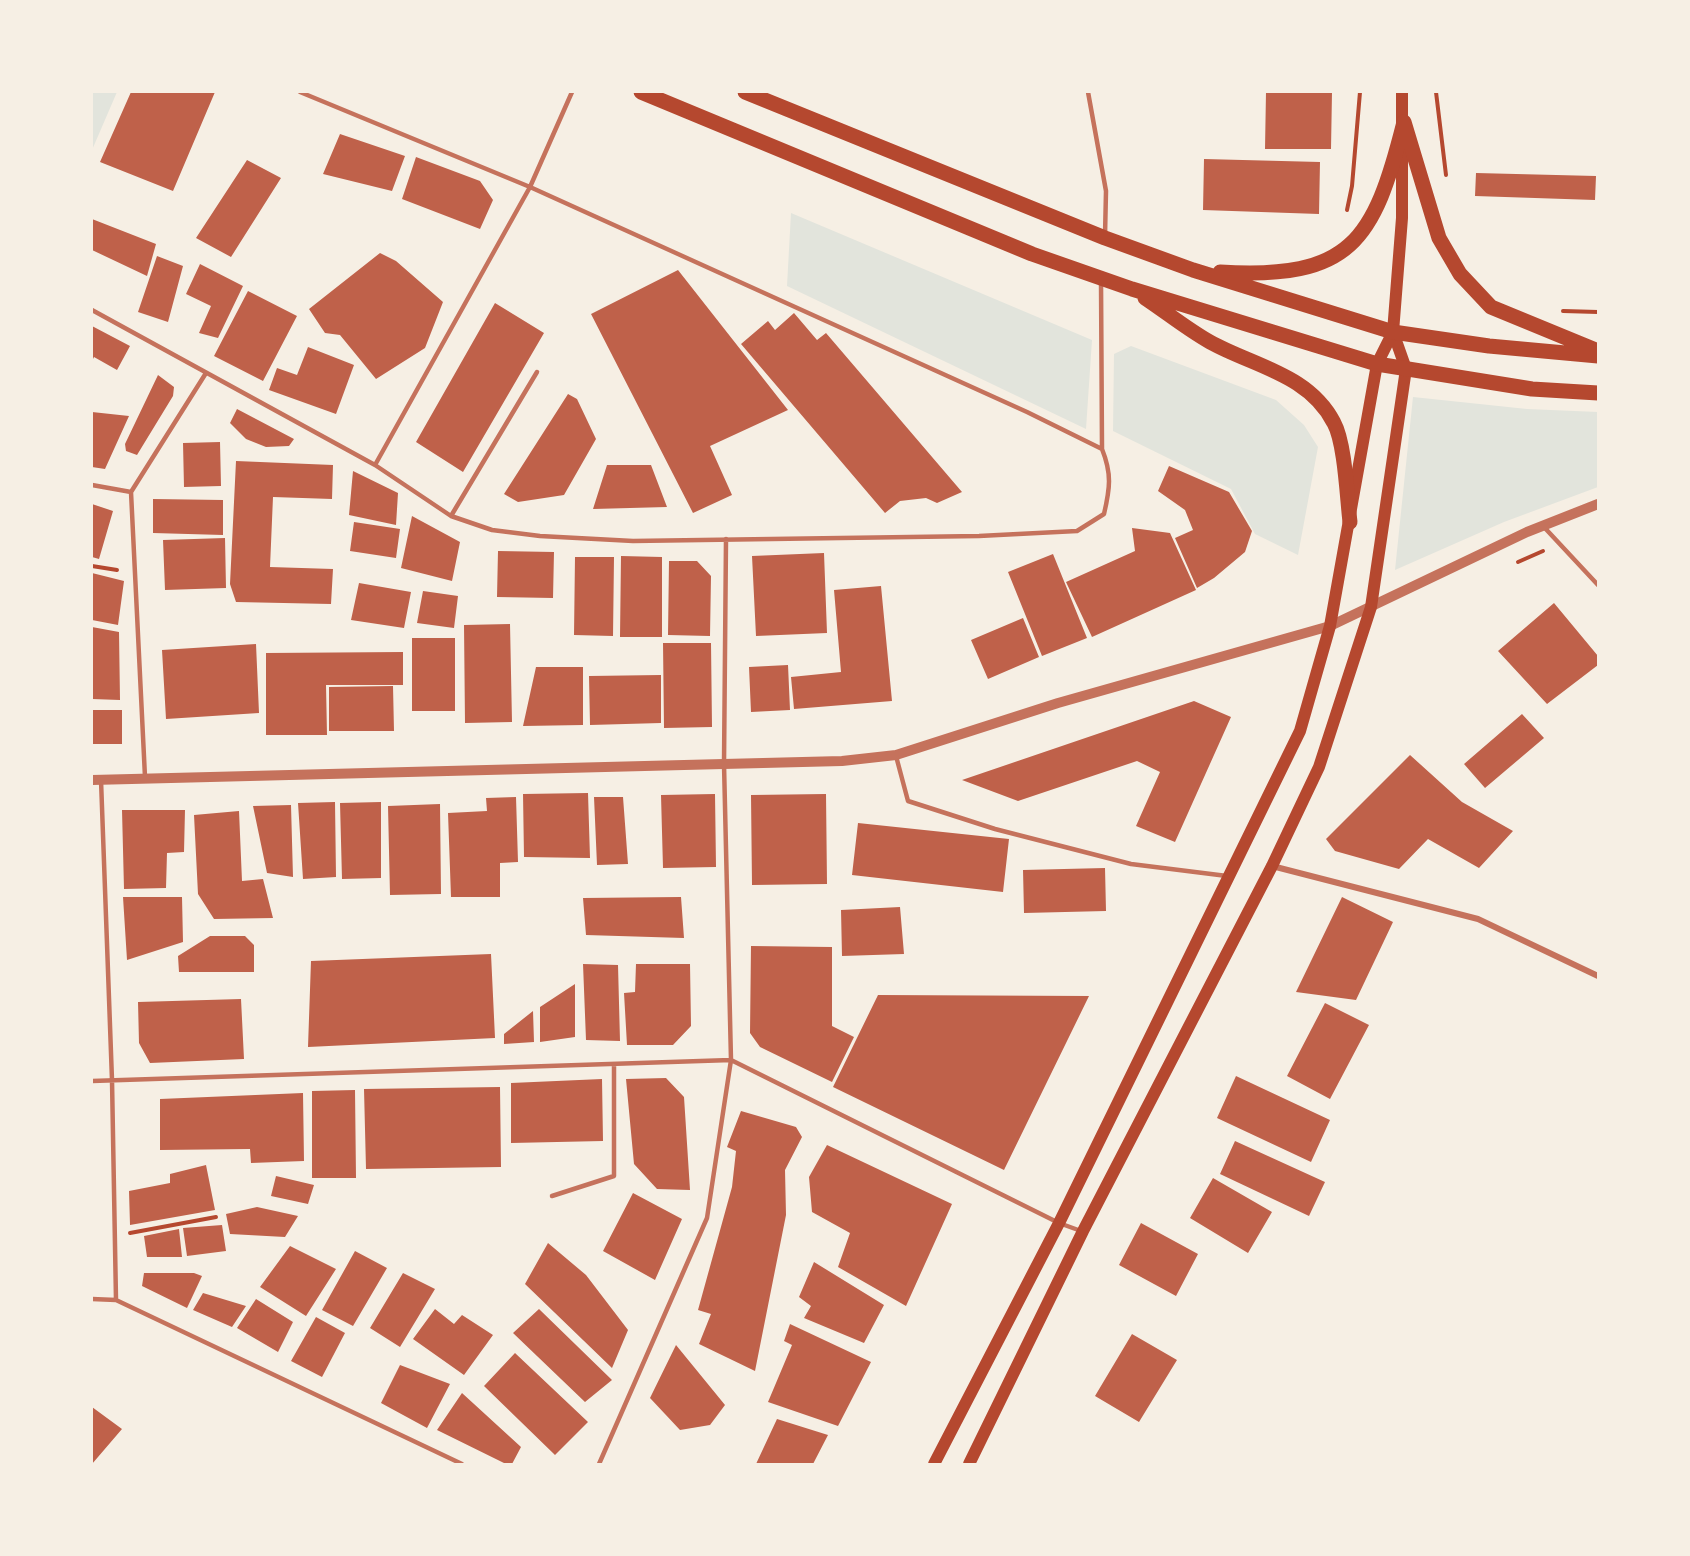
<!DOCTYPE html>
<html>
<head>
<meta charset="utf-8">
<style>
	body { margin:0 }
	#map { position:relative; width:1690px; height:1556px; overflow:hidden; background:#f6efe4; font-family:"Noto Sans",sans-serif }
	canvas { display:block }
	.frame { position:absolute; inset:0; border:93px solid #f6efe4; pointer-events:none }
</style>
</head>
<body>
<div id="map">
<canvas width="1690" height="1556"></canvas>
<div class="frame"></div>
</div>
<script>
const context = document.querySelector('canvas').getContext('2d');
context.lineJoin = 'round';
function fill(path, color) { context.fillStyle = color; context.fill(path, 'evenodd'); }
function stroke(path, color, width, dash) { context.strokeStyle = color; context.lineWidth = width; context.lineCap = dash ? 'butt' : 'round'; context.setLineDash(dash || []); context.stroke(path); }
fill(new Path2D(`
	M 92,92 L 117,92 L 92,150 Z
	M 791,213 L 1092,340 L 1086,429 L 787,286 Z
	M 1131,346 L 1276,400 L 1304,425 L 1318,447 L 1298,555 L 1255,534 L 1231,489 L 1113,431 L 1114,354 Z
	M 1413,397 L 1527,409 L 1598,412 L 1598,487 L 1504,522 L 1395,570 Z`), '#e2e4dc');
fill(new Path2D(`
	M 131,92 L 215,92 L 173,191 L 100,162 Z
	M 1266,92 L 1332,92 L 1331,149 L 1265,149 Z
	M 340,134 L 405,156 L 392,191 L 323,174 Z
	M 416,157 L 480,181 L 493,200 L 480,229 L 402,199 Z
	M 1204,159 L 1320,162 L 1319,214 L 1203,210 Z
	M 247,160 L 281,178 L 231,257 L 196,238 Z
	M 1476,173 L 1596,176 L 1595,200 L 1475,196 Z
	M 92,219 L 156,244 L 147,276 L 92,250 Z
	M 380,253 L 396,261 L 443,302 L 425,348 L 376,379 L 340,335 L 325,333 L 309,309 Z
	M 157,256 L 183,266 L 168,322 L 138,312 Z
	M 200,264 L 243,286 L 218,338 L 199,333 L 211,306 L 186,294 Z
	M 678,270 L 788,410 L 710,446 L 732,495 L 693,513 L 591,314 Z
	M 248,291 L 297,316 L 263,381 L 214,356 Z
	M 495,303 L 544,333 L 463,472 L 416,442 Z
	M 794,313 L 817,340 L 826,333 L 962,492 L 937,503 L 926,498 L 900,501 L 885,513 L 741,344 L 768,321 L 775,330 Z
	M 92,326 L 130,346 L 117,370 L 94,357 L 92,361 Z
	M 308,347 L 354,365 L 336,414 L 269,390 L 277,368 L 297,375 Z
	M 158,375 L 174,387 L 173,396 L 137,455 L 126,451 L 125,444 Z
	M 568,394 L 577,399 L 596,439 L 564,495 L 518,502 L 504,494 Z
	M 237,409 L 294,439 L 289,446 L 266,447 L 246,439 L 230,423 Z
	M 92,412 L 129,416 L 105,469 L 92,467 Z
	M 220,442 L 221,486 L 184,487 L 183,443 Z
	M 236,461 L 333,465 L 332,499 L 273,497 L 270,567 L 333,569 L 331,604 L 236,602 L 230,584 Z
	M 607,465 L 651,465 L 667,507 L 593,509 Z
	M 1169,466 L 1229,492 L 1252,531 L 1245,552 L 1214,578 L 1197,588 L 1175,538 L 1193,530 L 1185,510 L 1158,491 Z
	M 353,471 L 398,493 L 396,525 L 349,515 Z
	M 153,499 L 223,500 L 223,535 L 153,533 Z
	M 92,504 L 113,511 L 99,559 L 92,557 Z
	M 412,516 L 460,542 L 452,581 L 401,568 Z
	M 354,522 L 400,529 L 396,558 L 350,551 Z
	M 1132,528 L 1170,533 L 1196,590 L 1092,637 L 1066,582 L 1135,551 Z
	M 225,538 L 226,588 L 165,590 L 163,540 Z
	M 498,551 L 554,552 L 553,598 L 497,597 Z
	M 824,553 L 827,633 L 756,636 L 752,556 Z
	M 1053,554 L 1087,638 L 1042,656 L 1008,572 Z
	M 621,556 L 662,557 L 662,637 L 620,637 Z
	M 575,557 L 614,557 L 613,636 L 574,635 Z
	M 669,561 L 697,561 L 711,576 L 710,636 L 668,635 Z
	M 92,573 L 124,581 L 118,625 L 92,620 Z
	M 359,583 L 411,592 L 404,628 L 351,620 Z
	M 881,586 L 892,701 L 794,709 L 791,677 L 841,672 L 834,590 Z
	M 423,591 L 458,596 L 454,628 L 417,623 Z
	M 1554,603 L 1598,656 L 1598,665 L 1547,704 L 1498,651 Z
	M 1023,618 L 1039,657 L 988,679 L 971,640 Z
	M 510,624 L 512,722 L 465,723 L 464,625 Z
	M 92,627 L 119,632 L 120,700 L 92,699 Z
	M 412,638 L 455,638 L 455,711 L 412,711 Z
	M 663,643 L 711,643 L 712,727 L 664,728 Z
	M 256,644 L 259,713 L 166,719 L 162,650 Z
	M 403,652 L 403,685 L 326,685 L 327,735 L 266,735 L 266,653 Z
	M 788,665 L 790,710 L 751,712 L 749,667 Z
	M 536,667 L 583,667 L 583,725 L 523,726 Z
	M 661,675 L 661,723 L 590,725 L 589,676 Z
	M 393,686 L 394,731 L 329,731 L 329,687 Z
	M 1194,701 L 1231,717 L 1175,842 L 1136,826 L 1160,772 L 1137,761 L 1018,801 L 962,780 Z
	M 92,710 L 122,710 L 122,744 L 92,744 Z
	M 1522,714 L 1544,738 L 1485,788 L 1464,764 Z
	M 1410,755 L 1462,802 L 1513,831 L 1479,868 L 1428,839 L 1399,869 L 1335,851 L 1326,839 Z
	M 588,793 L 590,858 L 524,857 L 523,794 Z
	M 715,794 L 716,867 L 663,868 L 661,795 Z
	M 826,794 L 827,884 L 752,885 L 751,795 Z
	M 516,797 L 518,862 L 500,863 L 500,897 L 451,897 L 448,813 L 487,811 L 486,798 Z
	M 594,797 L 623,797 L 628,864 L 597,865 Z
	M 335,802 L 336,877 L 303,879 L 298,803 Z
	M 381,802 L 381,878 L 342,879 L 340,803 Z
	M 440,804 L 441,894 L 390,895 L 388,806 Z
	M 291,805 L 293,877 L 267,873 L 253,806 Z
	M 122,810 L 185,810 L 184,852 L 167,853 L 166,888 L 124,889 Z
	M 239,811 L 242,881 L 263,879 L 273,918 L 214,919 L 198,894 L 194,815 Z
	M 858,823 L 1009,839 L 1003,892 L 852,875 Z
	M 1105,868 L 1106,911 L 1024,913 L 1023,870 Z
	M 123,897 L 182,897 L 183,942 L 127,960 Z
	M 681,897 L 684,938 L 586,935 L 583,898 Z
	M 1342,897 L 1393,922 L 1356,1000 L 1296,992 Z
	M 900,907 L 904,954 L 842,956 L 841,910 Z
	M 210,936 L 245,936 L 254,945 L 254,972 L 179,972 L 178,956 Z
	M 751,946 L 832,947 L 832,1026 L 854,1037 L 832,1082 L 760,1047 L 750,1033 Z
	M 491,954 L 495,1038 L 308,1047 L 311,961 Z
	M 583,964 L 618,965 L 620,1041 L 586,1040 Z
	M 636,964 L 690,964 L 691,1026 L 673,1045 L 627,1045 L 624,993 L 635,992 Z
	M 575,984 L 575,1037 L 540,1042 L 540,1007 Z
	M 878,995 L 1089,996 L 1004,1170 L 833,1087 Z
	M 241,999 L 244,1059 L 150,1063 L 139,1043 L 138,1002 Z
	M 1325,1003 L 1369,1025 L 1330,1099 L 1287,1076 Z
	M 533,1011 L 534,1042 L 504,1044 L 504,1034 Z
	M 1236,1076 L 1330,1120 L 1311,1162 L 1217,1118 Z
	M 666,1078 L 684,1097 L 690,1190 L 657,1189 L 634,1164 L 626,1079 Z
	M 602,1079 L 603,1141 L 511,1143 L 511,1083 Z
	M 500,1087 L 501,1167 L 366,1169 L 364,1089 Z
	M 355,1090 L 356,1178 L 312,1178 L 312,1091 Z
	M 303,1093 L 304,1161 L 251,1163 L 250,1149 L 160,1150 L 160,1099 Z
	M 741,1111 L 796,1127 L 802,1137 L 785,1170 L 786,1215 L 755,1371 L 699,1344 L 711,1314 L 698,1310 L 732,1187 L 736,1151 L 727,1147 Z
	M 1235,1141 L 1325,1182 L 1309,1216 L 1220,1174 Z
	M 827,1145 L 952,1204 L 906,1306 L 838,1267 L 850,1233 L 812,1212 L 809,1177 Z
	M 206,1165 L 215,1210 L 130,1225 L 129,1191 L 170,1183 L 170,1174 Z
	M 276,1176 L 314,1185 L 308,1204 L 271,1196 Z
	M 1213,1178 L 1272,1212 L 1248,1253 L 1190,1218 Z
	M 633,1193 L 682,1219 L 655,1280 L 603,1251 Z
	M 257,1207 L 298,1216 L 285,1237 L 230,1234 L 226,1214 Z
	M 1141,1223 L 1198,1254 L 1176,1296 L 1119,1265 Z
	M 222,1225 L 226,1251 L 187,1256 L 183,1228 Z
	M 179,1229 L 182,1257 L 147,1257 L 144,1236 Z
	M 548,1243 L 586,1275 L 628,1330 L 612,1368 L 525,1284 Z
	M 290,1246 L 336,1269 L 306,1316 L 260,1287 Z
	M 355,1251 L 387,1268 L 353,1326 L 322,1310 Z
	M 814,1262 L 884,1305 L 864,1343 L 804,1318 L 811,1306 L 799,1297 Z
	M 144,1273 L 194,1273 L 202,1276 L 187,1308 L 142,1286 Z
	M 403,1273 L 435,1289 L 400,1347 L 370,1328 Z
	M 203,1293 L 246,1306 L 232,1327 L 193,1310 Z
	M 256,1299 L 293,1322 L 278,1352 L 237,1328 Z
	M 435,1309 L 454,1324 L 462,1315 L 493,1335 L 464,1375 L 413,1339 Z
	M 539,1309 L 612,1380 L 585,1402 L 513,1333 Z
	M 316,1317 L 345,1333 L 322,1377 L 291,1361 Z
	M 790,1324 L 871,1362 L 838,1426 L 768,1402 L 792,1345 L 784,1341 Z
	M 1132,1334 L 1177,1360 L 1139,1422 L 1095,1396 Z
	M 676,1345 L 725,1405 L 710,1425 L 680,1430 L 650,1398 Z
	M 515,1353 L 588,1422 L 555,1455 L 484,1386 Z
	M 400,1365 L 450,1384 L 427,1428 L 381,1403 Z
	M 462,1393 L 521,1447 L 512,1464 L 506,1464 L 437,1430 Z
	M 92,1407 L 122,1429 L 92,1464 Z
	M 777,1419 L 828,1435 L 813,1464 L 756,1464 Z`), '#bf614a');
stroke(new Path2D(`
	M 1436,92 L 1446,175
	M 1347,210 L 1352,186 L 1360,92
	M 1563,311 L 1598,312
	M 1518,562 L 1543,551
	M 92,566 L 117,570
	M 130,1233 L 216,1217`), '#b5482f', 4);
stroke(new Path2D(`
	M 1088,92 L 1106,191 L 1105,236
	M 1101,281 L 1102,449
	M 92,310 L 375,465 L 451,516 L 492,530 L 540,536 L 633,541 L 979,536 L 1077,531 L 1104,514 C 1110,488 1112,474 1102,449 L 1027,412 L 530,187 L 300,92
	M 375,465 L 530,187 L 572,92
	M 92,485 L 131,492 L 145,777
	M 131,492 L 206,373
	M 451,516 L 537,372
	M 1543,526 L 1598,585
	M 896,756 L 908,801 L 995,829 L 1131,864 L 1227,876
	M 101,780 L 112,1080 L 116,1300
	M 92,1081 L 731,1060 L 1059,1223 L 1081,1231
	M 552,1196 L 614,1176 L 614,1066
	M 92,1299 L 116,1300 L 462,1464
	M 599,1464 L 707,1218 L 731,1060 L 724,764 L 726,539`), '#c5725c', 4.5);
stroke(new Path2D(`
	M 1272,866 L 1478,919 L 1598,976`), '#c5725c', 6);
stroke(new Path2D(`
	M 92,780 L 842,761 L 896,755 L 1058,703 L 1330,626 L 1527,532 L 1598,504`), '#c5725c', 10);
stroke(new Path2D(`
	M 934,1464 L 1059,1223 L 1300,731 L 1330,626 L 1377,364 L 1393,332 L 1402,218 L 1402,92
	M 969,1464 L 1083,1231 L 1272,866 L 1319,767 L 1371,607 L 1406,369 L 1393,332`), '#b5482f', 12);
stroke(new Path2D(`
	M 641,92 L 1032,254 L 1132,289 L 1377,364 L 1532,389 L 1598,393
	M 745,92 L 1105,238 L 1193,270 L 1393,332 L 1489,346 L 1598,356
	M 1404,122 L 1439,238 L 1460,274 L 1491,307 L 1598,351
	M 1220,272 C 1351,280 1374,241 1404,122
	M 1145,298 C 1166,312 1187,329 1210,342 C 1253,366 1309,374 1334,423 C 1345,443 1347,497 1350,522`), '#b5482f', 15);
</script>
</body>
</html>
